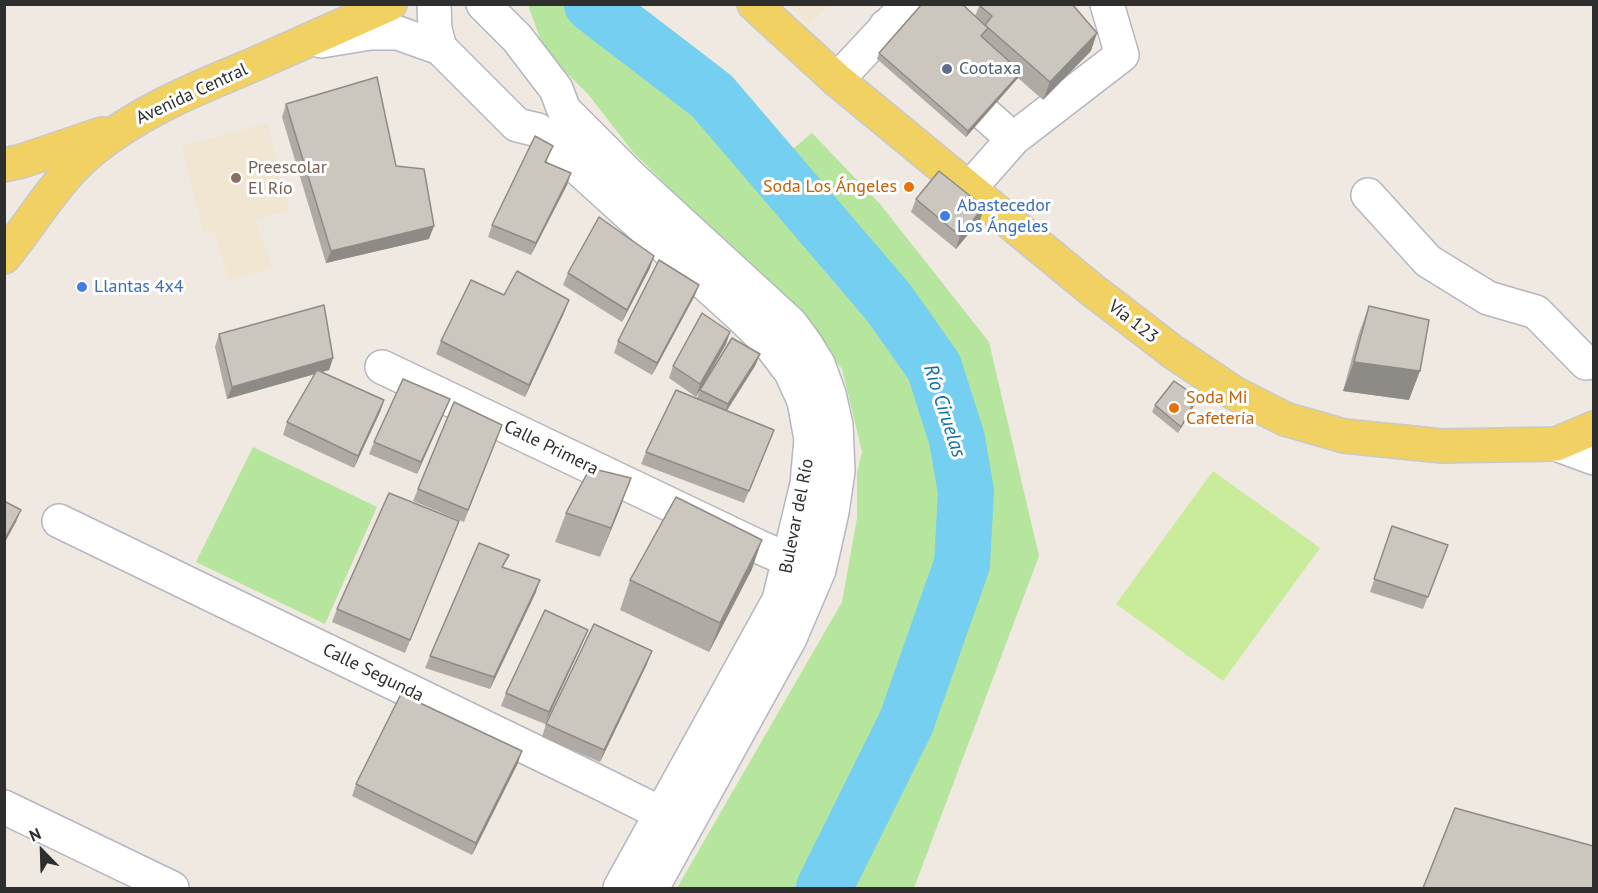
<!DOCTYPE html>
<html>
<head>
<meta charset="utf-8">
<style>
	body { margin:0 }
	#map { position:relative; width:1598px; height:893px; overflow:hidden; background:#efe9e1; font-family:"PT Sans",sans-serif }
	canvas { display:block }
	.frame { position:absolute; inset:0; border:6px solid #2e2e2e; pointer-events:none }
	.north { position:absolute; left:12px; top:821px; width:60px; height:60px; -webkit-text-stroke:4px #fff; paint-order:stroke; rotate:337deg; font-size:16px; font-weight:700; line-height:24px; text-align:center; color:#2e2e2e }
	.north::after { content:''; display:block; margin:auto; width:21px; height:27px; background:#2e2e2e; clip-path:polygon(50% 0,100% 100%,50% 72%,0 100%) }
</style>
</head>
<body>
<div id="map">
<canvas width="1598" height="893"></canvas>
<div class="frame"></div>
<div class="north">N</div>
</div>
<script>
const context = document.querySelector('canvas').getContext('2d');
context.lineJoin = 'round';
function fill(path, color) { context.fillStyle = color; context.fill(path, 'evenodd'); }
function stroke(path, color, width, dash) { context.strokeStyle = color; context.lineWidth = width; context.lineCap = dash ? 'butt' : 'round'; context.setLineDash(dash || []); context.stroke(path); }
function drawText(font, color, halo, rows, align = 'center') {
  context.font = font + ' "PT Sans",sans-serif'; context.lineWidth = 6; context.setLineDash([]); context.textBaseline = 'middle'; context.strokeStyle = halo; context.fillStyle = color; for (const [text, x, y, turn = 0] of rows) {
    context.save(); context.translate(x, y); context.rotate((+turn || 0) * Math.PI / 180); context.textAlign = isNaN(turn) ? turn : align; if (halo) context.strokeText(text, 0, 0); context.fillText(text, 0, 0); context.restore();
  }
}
fill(new Path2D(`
	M 790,5 L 831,5 L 808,25 Z
	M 267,123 L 290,210 L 255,220 L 273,267 L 229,281 L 214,232 L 204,233 L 181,146 Z`), '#f0e6d1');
fill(new Path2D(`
	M 528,5 L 581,5 L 710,106 L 765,172 L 812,133 L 880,204 L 989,342 L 1039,556 L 914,888 L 677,888 L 842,602 L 857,518 L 857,473 L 862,452 L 842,369 L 799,316 L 633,152 L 588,94 L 545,52 Z
	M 253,447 L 377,507 L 325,624 L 196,562 Z`), '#b6e59e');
fill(new Path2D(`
	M 1213,471 L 1320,548 L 1223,681 L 1116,604 Z`), '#c9ec9a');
stroke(new Path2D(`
	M 592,4 L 712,96 L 889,303 L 934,367 L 957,439 L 966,492 L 962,564 L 906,723 L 824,888`), '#75cff0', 56);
const minor = new Path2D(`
	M 434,4 L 435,29 L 440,48
	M 483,4 L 517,38 L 556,89 L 564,110 L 631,177 L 791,324 L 805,343 L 818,364 L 829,394 L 836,425 L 838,471 L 832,512 L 819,570 L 790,638 L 652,888
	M 886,26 L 1013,139
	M 321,41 L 370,33 L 398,33 L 440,48 L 517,125 L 538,130 L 578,168 L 742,317 L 769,343 L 791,372 L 804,401 L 811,439 L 807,484 L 779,600 L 620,888
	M 837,80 L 908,4
	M 969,189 L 1013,139 L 1122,55 L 1107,4
	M 1368,195 L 1428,261 L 1488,298 L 1536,312 L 1586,363 L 1594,362
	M 382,367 L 757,546 L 789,560 L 809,567
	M 1556,444 L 1594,458
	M 59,521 L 604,785 L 682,824
	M 4,807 L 172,888`);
const major = new Path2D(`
	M 754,4 L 837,80 L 1091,289 L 1173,352 L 1234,393 L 1285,419 L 1344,436 L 1442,446 L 1556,444 L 1594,428
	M 4,165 L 22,161 L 102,134
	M 4,257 C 33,221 56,180 91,151 C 138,112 193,90 248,67 C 295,46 343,25 390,4`);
stroke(minor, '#b4b7c1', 36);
stroke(major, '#c9c9c9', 36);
stroke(minor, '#fff', 33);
stroke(major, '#f2d163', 33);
fill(new Path2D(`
	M 980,4 L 1091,51 L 1043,100 L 1018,78 L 966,137 L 877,59 L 879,53 L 975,16 Z
	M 286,104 L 396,166 L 429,239 L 326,263 L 282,117 Z
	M 553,146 L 546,163 L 571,173 L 567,185 L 531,255 L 488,237 L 492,225 Z
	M 916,199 L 984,207 L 980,220 L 956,249 L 911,212 Z
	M 650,268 L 622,322 L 563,285 L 568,273 Z
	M 699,285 L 694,297 L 652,375 L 614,353 L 618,341 Z
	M 504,295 L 569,300 L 564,313 L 525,397 L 436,354 L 441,341 Z
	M 1369,306 L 1409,400 L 1343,391 L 1358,336 Z
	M 730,332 L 726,344 L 696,397 L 669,378 L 673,366 Z
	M 219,334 L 333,358 L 329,370 L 322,372 L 384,400 L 380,412 L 354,468 L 283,435 L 287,422 L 315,374 L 227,399 L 215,347 Z
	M 760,354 L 755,366 L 727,411 L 769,443 L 744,503 L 641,464 L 646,452 L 697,398 L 700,390 Z
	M 450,399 L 445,411 L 417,474 L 369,454 L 374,442 Z
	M 1195,404 L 1178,433 L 1152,412 L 1155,405 Z
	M 502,425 L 464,522 L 413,501 L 418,489 Z
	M 620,508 L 600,557 L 555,542 L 566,513 Z
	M 459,521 L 405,653 L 332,622 L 337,609 Z
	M 1392,526 L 1448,545 L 1423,609 L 1370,592 Z
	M 504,568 L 536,592 L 490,689 L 425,668 L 430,656 Z
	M 752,569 L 709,652 L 620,610 L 630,580 Z
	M 583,642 L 545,724 L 501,706 L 506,693 Z
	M 647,664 L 600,762 L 542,737 L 546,724 Z
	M 518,763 L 472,855 L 352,796 L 356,784 Z`), '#afaba4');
fill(new Path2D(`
	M 1097,33 L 1091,51 L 1043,100 L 1050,82 Z
	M 1021,72 L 1018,78 L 966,137 L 968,131 Z
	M 571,173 L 567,185 L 531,255 L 536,243 Z
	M 984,207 L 980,220 L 956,249 L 960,236 Z
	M 434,226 L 429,239 L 326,263 L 331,251 Z
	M 654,256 L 650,268 L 622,322 L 627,310 Z
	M 699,285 L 694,297 L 652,375 L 657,363 Z
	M 569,300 L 564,313 L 525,397 L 529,385 Z
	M 730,332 L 726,344 L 696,397 L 700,384 Z
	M 760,354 L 755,366 L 723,416 L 728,404 Z
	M 333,358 L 329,370 L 227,399 L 232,387 Z
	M 1354,362 L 1420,371 L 1409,400 L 1343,391 Z
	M 1197,397 L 1195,404 L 1178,433 L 1181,427 Z
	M 450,399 L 445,411 L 417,474 L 421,462 Z
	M 384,400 L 380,412 L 354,468 L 358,456 Z
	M 631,478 L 620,508 L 600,557 L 611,528 Z
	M 21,510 L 16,522 L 4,544 L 4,540 Z
	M 762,540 L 752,569 L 709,652 L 720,623 Z
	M 540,580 L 536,592 L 490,689 L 494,677 Z
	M 588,630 L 583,642 L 545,724 L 549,712 Z
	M 652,651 L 647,664 L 600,762 L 604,750 Z
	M 522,751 L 518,763 L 472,855 L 476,843 Z`), '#8e8b86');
const building = new Path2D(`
	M 922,4 L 962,4 L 988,28 L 981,36 L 1021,72 L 968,131 L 879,53 Z
	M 1072,4 L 1097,33 L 1050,82 L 985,25 L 992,16 L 979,5 Z
	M 377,77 L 396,166 L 424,169 L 434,226 L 331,251 L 286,104 Z
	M 535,136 L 553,146 L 545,162 L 571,173 L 536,243 L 492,225 Z
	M 939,171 L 984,207 L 960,236 L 916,199 Z
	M 599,217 L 654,256 L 627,310 L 568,273 Z
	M 659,260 L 699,285 L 657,363 L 618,341 Z
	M 517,271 L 569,300 L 529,385 L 441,341 L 471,280 L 504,295 Z
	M 324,305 L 333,358 L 232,387 L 219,334 Z
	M 1369,306 L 1429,320 L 1420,371 L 1354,362 Z
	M 702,313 L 730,332 L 700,384 L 673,366 Z
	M 732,338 L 760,354 L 728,404 L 700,390 Z
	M 317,370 L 384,400 L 358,456 L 287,422 Z
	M 403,379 L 450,399 L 421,462 L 374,442 Z
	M 1174,381 L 1197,397 L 1181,427 L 1155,405 Z
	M 676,390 L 774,430 L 749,491 L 646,452 Z
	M 454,402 L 502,425 L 468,510 L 418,489 Z
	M 590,468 L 631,478 L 611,528 L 566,513 Z
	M 389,493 L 459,521 L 410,640 L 337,609 Z
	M 676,497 L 762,540 L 720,623 L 630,580 Z
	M 4,501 L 21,510 L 4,540 Z
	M 1392,526 L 1448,545 L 1428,597 L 1374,579 Z
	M 479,543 L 509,555 L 502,567 L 540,580 L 494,677 L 430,656 Z
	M 545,610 L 588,630 L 549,712 L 506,693 Z
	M 594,624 L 652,651 L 604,750 L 546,724 Z
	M 401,694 L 522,751 L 476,843 L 356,784 Z
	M 1455,808 L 1593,846 L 1593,888 L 1423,888 Z`);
fill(building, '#cbc7bf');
stroke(building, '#8e8b86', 1.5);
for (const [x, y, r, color] of [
	[947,69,6,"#5c6f8a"],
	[236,178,6,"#8d6e63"],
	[909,187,6,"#e8710a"],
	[945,216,6,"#3f7fe0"],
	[82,287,6,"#3f7fe0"],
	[1174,408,6,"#e8710a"]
]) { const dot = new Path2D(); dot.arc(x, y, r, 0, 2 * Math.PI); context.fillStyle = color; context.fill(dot); stroke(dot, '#fff', 2); }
drawText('18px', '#4e5e75', '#fff', [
	["Cootaxa",959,69]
], 'left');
drawText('18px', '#2e2e2e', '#fff', [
	["Avenida Central",192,94,-25],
	["Vía 123",1133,322,38],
	["Calle Primera",551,448,26],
	["Bulevar del Río",797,516,-79],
	["Calle Segunda",373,673,26]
]);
drawText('18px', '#785e54', '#fff', [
	["Preescolar",248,168],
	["El Río",248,189]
], 'left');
drawText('18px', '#c56008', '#fff', [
	["Soda Los Ángeles",897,187],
	["Soda Mi",1186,398,"left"],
	["Cafetería",1186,419,"left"]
], 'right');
drawText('18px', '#366cbe', '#fff', [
	["Abastecedor",957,206],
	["Los Ángeles",957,227],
	["Llantas 4x4",94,287]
], 'left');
drawText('italic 20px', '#0d6fa3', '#fff', [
	["Río Ciruelas",944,411,72]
]);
</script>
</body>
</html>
